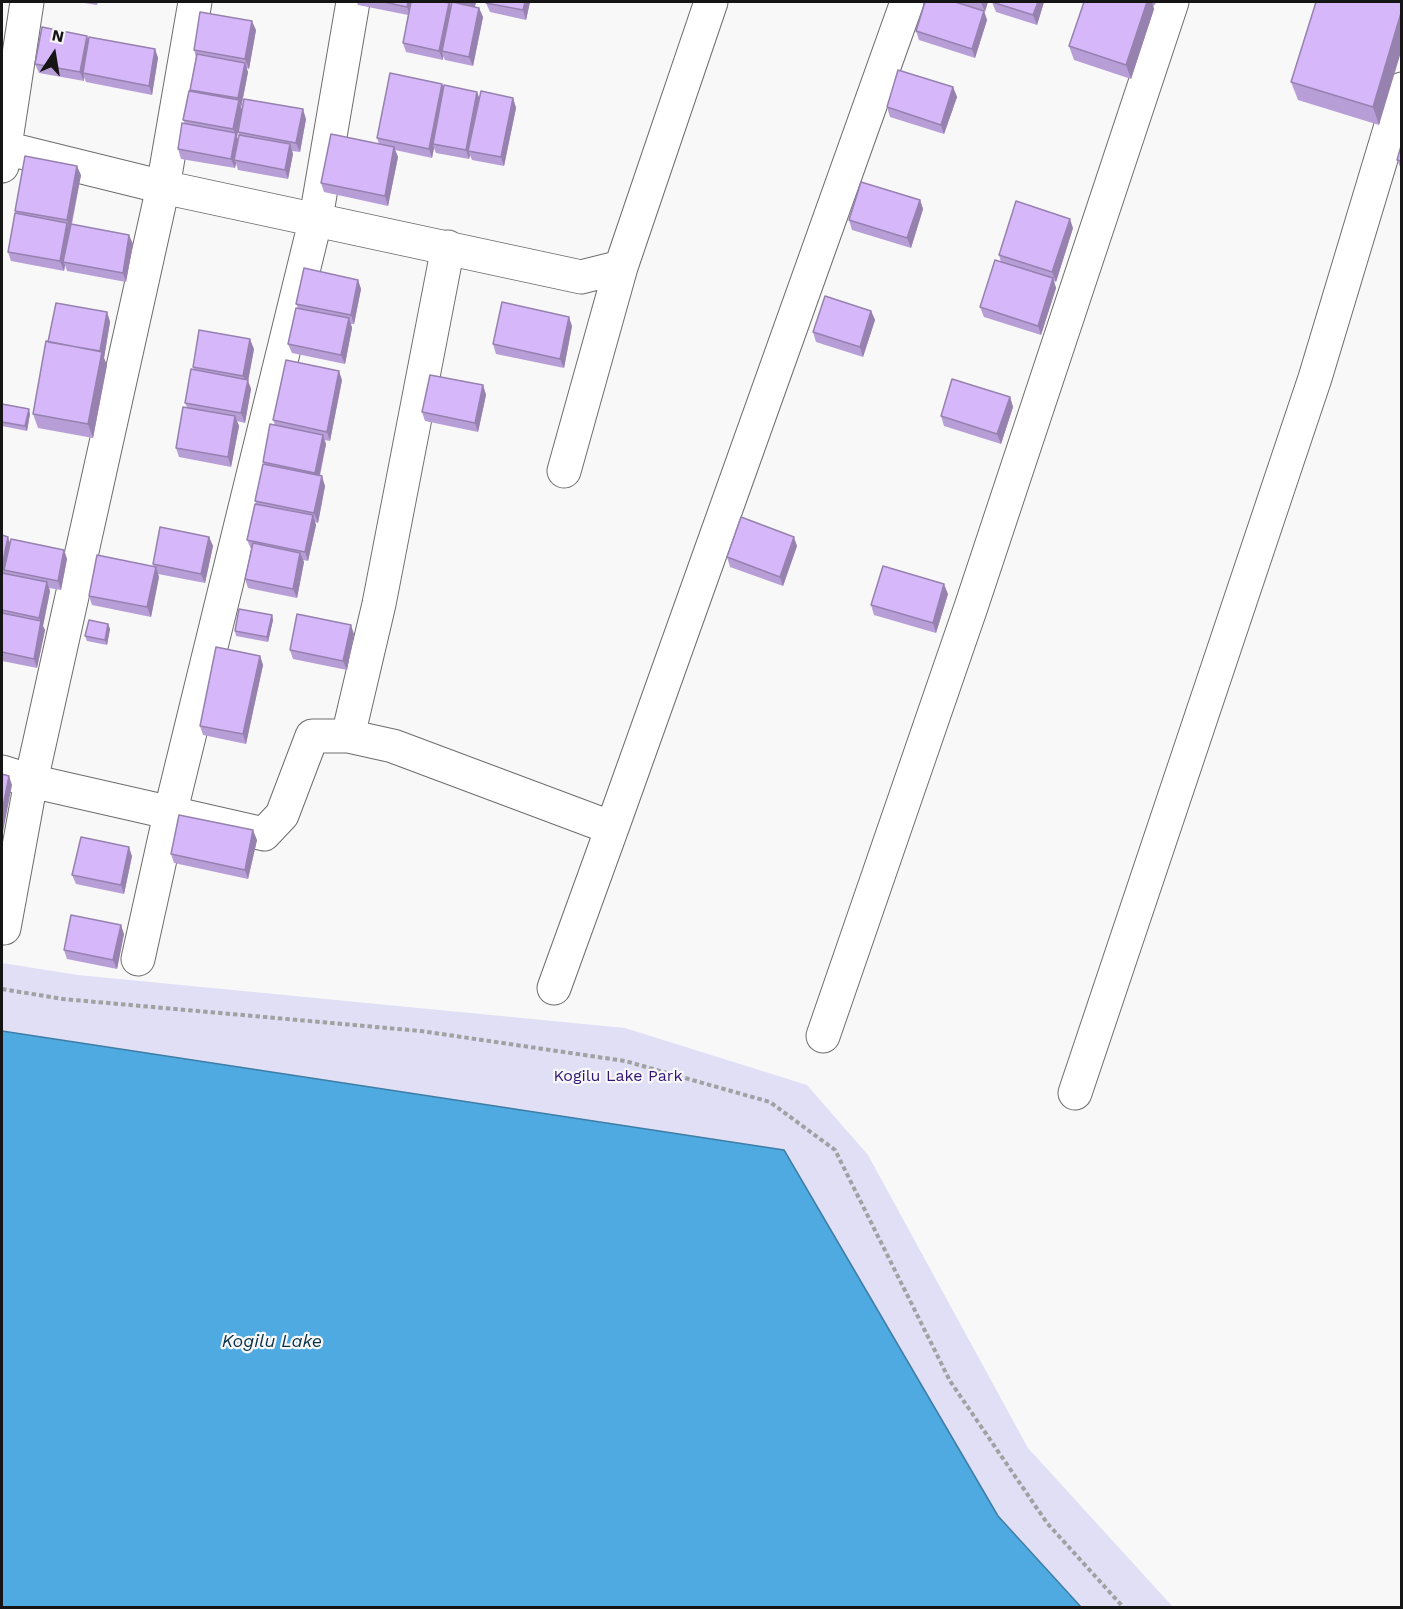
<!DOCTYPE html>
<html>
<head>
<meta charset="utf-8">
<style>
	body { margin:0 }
	#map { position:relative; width:1403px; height:1609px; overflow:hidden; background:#f8f8f9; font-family:"Work Sans",sans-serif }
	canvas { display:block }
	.frame { position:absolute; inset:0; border:3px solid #151516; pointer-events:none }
	.north { position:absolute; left:24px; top:24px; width:60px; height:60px; -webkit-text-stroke:4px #f8f8f9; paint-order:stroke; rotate:12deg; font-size:16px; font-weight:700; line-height:24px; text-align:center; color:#151516 }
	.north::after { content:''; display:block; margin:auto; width:21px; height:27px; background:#151516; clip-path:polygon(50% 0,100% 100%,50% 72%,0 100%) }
</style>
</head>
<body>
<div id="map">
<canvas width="1403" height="1609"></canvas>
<div class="frame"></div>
<div class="north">N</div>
</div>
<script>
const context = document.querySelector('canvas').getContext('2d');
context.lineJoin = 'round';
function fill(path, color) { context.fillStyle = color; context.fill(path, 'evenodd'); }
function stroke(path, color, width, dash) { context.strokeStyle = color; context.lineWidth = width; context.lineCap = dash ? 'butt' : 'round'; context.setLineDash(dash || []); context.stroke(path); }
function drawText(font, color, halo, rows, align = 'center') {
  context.font = font + ' "Work Sans",sans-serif'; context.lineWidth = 4.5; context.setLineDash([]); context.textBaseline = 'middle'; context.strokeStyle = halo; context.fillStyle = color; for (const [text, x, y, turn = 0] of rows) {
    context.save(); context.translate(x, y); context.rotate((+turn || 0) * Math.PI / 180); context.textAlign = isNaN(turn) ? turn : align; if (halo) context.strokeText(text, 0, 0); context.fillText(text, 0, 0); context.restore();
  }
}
fill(new Path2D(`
	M 2,963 L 78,975 L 625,1028 L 807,1085 L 868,1155 L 1028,1448 L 1173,1607 L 1081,1607 L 998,1516 L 784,1150 L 2,1031 Z`), '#e0dff6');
const water = new Path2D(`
	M 2,1031 L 784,1150 L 998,1516 L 1081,1607 L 2,1607 Z`);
fill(water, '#4faae2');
stroke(water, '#3e7da5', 1.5);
const minor = new Path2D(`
	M 5,148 L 163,187 L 581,277 L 621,267 L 711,2
	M 2,166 L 27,2
	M 564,471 L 621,267
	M 348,736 L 379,604 L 448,247
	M 2,772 L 31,781 L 264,834 L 282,815 L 312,736 L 348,736 L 393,746 L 612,828 L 907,2
	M 4,928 L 31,781 L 163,187 L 195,2
	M 138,959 L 170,814 L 316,218 L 353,2
	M 554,988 L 612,828
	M 823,1036 L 971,607 L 1172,2
	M 1075,1093 L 1315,378 L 1402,89`);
stroke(minor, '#6d6d6e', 35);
stroke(new Path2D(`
	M 2,989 L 63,999 L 421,1031 L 625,1061 L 770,1102 L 835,1150 L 950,1381 L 1047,1523 L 1124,1608`), '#a1a1a2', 4, [4.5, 3]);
stroke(minor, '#fff', 33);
fill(new Path2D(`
	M 78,2 L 98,2 L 97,5 Z
	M 357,2 L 476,2 L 475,7 L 479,8 L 483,17 L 473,66 L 445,60 L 443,56 L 443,60 L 406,52 L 403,43 L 408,15 L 358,5 Z
	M 530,2 L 526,20 L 490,12 L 486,3 Z
	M 925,2 L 988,2 L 984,11 L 987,20 L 975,58 L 919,40 L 916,31 Z
	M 992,2 L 1044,2 L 1037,25 L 996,12 Z
	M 1084,2 L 1156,2 L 1155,5 L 1152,4 L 1154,9 L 1131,79 L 1074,60 L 1069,46 Z
	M 1401,2 L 1379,125 L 1298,100 L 1291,82 Z
	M 256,30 L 249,69 L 246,68 L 248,72 L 241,108 L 242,110 L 237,137 L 238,140 L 239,135 L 238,132 L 306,119 L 300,152 L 292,151 L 293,154 L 288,179 L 238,170 L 236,163 L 235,168 L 181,159 L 178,149 L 185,124 L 183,120 L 191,92 L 190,90 L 196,57 L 194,50 Z
	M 89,41 L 155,49 L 158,58 L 152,95 L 86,82 L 84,77 L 84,81 L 39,73 L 35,64 Z
	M 442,84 L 444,89 L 479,97 L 513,98 L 516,108 L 504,166 L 472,160 L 470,155 L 469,159 L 436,153 L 434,148 L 432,158 L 395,150 L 398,157 L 388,206 L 324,192 L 321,183 L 379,144 L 377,138 Z
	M 953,87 L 957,97 L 944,134 L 890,117 L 887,107 Z
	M 1401,146 L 1401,169 L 1397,160 Z
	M 81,175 L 72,224 L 133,244 L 126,282 L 67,271 L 65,265 L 64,271 L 11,261 L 8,252 L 16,213 L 15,211 Z
	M 920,200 L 923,209 L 911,248 L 852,230 L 849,220 Z
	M 1073,228 L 1056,282 L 1054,281 L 1056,288 L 1041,335 L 984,317 L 980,307 L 1001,262 L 999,255 Z
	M 358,280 L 361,289 L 354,324 L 351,324 L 352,328 L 345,364 L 292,353 L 288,344 L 298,308 L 296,304 Z
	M 871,311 L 875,320 L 863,357 L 816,342 L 813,332 Z
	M 107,312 L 110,322 L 104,358 L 107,365 L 93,438 L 38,428 L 33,414 L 48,342 Z
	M 572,326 L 564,368 L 496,354 L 493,344 Z
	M 254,349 L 248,381 L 251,389 L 245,423 L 237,421 L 239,426 L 231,467 L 179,457 L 176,448 L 187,407 L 185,403 L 194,370 L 193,367 Z
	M 342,380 L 330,441 L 324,440 L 326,444 L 320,476 L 325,486 L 318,523 L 315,522 L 316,525 L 308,561 L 303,560 L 304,562 L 297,598 L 248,588 L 245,579 L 251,549 L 247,540 L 256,504 L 255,501 L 264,464 L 263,462 L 275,425 L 273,420 Z
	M 483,385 L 486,395 L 478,432 L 425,421 L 422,412 Z
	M 1010,397 L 1013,407 L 1001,444 L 944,426 L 941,416 Z
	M 2,404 L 30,414 L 27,431 L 2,426 Z
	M 2,535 L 10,543 L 64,550 L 67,559 L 61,590 L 49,588 L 50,591 L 43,626 L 45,630 L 37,668 L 2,661 Z
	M 209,537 L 213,546 L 205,583 L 158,574 L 159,577 L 151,617 L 92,605 L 89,596 L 154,567 L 153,564 Z
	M 797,546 L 783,586 L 730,567 L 727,557 Z
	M 948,594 L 936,633 L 874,615 L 871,605 Z
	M 272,615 L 273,620 L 268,642 L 236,636 L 235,631 Z
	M 108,624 L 110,629 L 107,645 L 87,641 L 85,636 Z
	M 354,634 L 347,670 L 293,659 L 290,650 Z
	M 260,656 L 263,665 L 246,744 L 203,735 L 200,726 Z
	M 257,840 L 248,879 L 174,863 L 171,854 Z
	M 132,856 L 124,894 L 76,884 L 72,875 Z
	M 124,934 L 117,969 L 67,959 L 64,950 Z`), '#b89ed7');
fill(new Path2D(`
	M 408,2 L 414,2 L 411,16 L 407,7 Z
	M 471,2 L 476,2 L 473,13 L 470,4 Z
	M 525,2 L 530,2 L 526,20 L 523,10 Z
	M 981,2 L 988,2 L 985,12 Z
	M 1038,2 L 1044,2 L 1037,25 L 1033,15 Z
	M 1147,2 L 1152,2 L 1154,9 L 1131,79 L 1126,65 Z
	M 449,3 L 452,12 L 442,51 L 443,56 L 443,60 L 439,51 Z
	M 479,8 L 483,17 L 473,66 L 469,57 Z
	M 984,11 L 987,20 L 975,58 L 972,49 Z
	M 1401,13 L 1401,52 L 1379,125 L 1373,107 Z
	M 252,21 L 256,30 L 249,69 L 245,59 Z
	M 87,36 L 90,45 L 83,73 L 84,77 L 84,81 L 80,72 Z
	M 155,49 L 158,58 L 152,95 L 149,86 Z
	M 245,63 L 248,72 L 241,108 L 238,98 Z
	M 442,84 L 445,93 L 433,144 L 434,148 L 432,158 L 429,149 Z
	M 953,87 L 957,97 L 944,134 L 941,125 Z
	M 477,92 L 481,102 L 468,151 L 470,155 L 469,159 L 466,150 Z
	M 513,98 L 516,108 L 504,166 L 501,157 Z
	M 239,100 L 242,110 L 237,137 L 239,143 L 234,160 L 236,163 L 235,168 L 231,159 L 236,135 L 233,129 Z
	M 303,109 L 306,119 L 300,152 L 296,143 Z
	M 290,144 L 293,154 L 288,179 L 285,170 Z
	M 394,147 L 398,157 L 388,206 L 385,196 Z
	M 77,166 L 81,175 L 70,230 L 67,220 Z
	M 920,200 L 923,209 L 911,248 L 907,238 Z
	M 1070,219 L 1073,228 L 1056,282 L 1052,272 Z
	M 67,223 L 71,232 L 63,262 L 65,265 L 64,271 L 60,261 Z
	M 129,235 L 133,244 L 126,282 L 123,273 Z
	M 1053,278 L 1056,288 L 1041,335 L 1038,326 Z
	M 358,280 L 361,289 L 354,324 L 351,315 Z
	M 871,311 L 875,320 L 863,357 L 860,347 Z
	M 107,312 L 110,322 L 104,358 L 107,365 L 93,438 L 88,424 Z
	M 569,317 L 572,326 L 564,368 L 560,359 Z
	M 349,318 L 352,328 L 345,364 L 341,355 Z
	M 250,339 L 254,349 L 248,381 L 251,389 L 245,423 L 241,413 L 247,385 L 243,376 Z
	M 339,371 L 342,380 L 330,441 L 327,432 Z
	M 483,385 L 486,395 L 478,432 L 475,423 Z
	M 1010,397 L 1013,407 L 1001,444 L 997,434 Z
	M 29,409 L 30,414 L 27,431 L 25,426 Z
	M 235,416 L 239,426 L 231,467 L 228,457 Z
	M 323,435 L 326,444 L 318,482 L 315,473 Z
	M 322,476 L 325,486 L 318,523 L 314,513 Z
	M 313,515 L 316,525 L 308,561 L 305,552 Z
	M 8,537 L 11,546 L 4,570 L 5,575 L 2,566 Z
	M 209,537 L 213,546 L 205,583 L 201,574 Z
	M 794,537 L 797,546 L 783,586 L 780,577 Z
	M 64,550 L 67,559 L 61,590 L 58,581 Z
	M 300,553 L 304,562 L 297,598 L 293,589 Z
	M 156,567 L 159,577 L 151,617 L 147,607 Z
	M 47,582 L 50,591 L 43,626 L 45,630 L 37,668 L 34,659 L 41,622 L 39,618 Z
	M 944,584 L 948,594 L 936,633 L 933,623 Z
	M 272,615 L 273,620 L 268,642 L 267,637 Z
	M 108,624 L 110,629 L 107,645 L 105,640 Z
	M 351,625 L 354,634 L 347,670 L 343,661 Z
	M 260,656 L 263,665 L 246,744 L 243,734 Z
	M 9,776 L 12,785 L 2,837 L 2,812 Z
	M 253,830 L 257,840 L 248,879 L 245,870 Z
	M 129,847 L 132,856 L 124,894 L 121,885 Z
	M 121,925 L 124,934 L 117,969 L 113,960 Z`), '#9681af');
const building = new Path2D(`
	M 384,2 L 408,2 L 407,7 Z
	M 411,2 L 444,2 L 449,3 L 439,51 L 403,43 Z
	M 452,2 L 479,8 L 469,57 L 442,51 Z
	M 458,2 L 471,2 L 470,4 Z
	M 487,2 L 525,2 L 523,10 L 486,3 Z
	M 925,2 L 955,2 L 984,11 L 972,49 L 916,31 Z
	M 992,2 L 1038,2 L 1033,15 Z
	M 1084,2 L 1147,2 L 1126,65 L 1069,46 Z
	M 1316,2 L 1401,2 L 1401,13 L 1373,107 L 1291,82 Z
	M 200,12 L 252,21 L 245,59 L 194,50 Z
	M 42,27 L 87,36 L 80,72 L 35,64 Z
	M 89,37 L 155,49 L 149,86 L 83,73 Z
	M 197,54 L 245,63 L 238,98 L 190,90 Z
	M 898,70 L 953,87 L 941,125 L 887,107 Z
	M 390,73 L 442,84 L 429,149 L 377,138 Z
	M 444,85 L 477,92 L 466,150 L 433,144 Z
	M 189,91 L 239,100 L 233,129 L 183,120 Z
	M 481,91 L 513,98 L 501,157 L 468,151 Z
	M 244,99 L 303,109 L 296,143 L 238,132 Z
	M 182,123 L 236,133 L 231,159 L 178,149 Z
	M 331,134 L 394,147 L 385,196 L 321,183 Z
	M 239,135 L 290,144 L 285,170 L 234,160 Z
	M 1401,146 L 1401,161 L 1397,160 Z
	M 25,156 L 77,166 L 67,220 L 15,211 Z
	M 861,182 L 920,200 L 907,238 L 849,220 Z
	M 1016,201 L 1070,219 L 1052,272 L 999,255 Z
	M 15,213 L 67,223 L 60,261 L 8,252 Z
	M 71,224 L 129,235 L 123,273 L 63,262 Z
	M 995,260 L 1053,278 L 1038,326 L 980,307 Z
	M 304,268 L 358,280 L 351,315 L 296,304 Z
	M 825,296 L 871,311 L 860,347 L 813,332 Z
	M 502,302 L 569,317 L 560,359 L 493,344 Z
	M 56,303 L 107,312 L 100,351 L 48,342 Z
	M 296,308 L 349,318 L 341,355 L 288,344 Z
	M 199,330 L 250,339 L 243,376 L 193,367 Z
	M 46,341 L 102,352 L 88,424 L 33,414 Z
	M 286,360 L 339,371 L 327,432 L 273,420 Z
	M 191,369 L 248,380 L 241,413 L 185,403 Z
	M 430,375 L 483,385 L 475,423 L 422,412 Z
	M 952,379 L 1010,397 L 997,434 L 941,416 Z
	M 2,404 L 29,409 L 25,426 L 2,422 Z
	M 183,407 L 235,416 L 228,457 L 176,448 Z
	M 270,424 L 323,435 L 315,473 L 263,462 Z
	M 263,464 L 322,476 L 314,513 L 255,501 Z
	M 255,504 L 313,515 L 305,552 L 247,540 Z
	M 741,517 L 794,537 L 780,577 L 727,557 Z
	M 160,527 L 209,537 L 201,574 L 153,564 Z
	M 2,535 L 8,537 L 2,566 Z
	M 11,539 L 64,550 L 58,581 L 4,570 Z
	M 253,543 L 300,553 L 293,589 L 245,579 Z
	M 97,555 L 156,567 L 147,607 L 89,596 Z
	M 883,566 L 944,584 L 933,623 L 871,605 Z
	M 2,573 L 47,582 L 39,618 L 2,610 Z
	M 239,609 L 272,615 L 267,637 L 235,631 Z
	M 2,613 L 41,621 L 34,659 L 2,652 Z
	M 297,614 L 351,625 L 343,661 L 290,650 Z
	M 89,620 L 108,624 L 105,640 L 85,636 Z
	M 216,647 L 260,656 L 243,734 L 200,726 Z
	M 2,774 L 9,776 L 2,812 Z
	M 179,815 L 253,830 L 245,870 L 171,854 Z
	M 81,837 L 129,847 L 121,885 L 72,875 Z
	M 71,915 L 121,925 L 113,960 L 64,950 Z`);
fill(building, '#d6b8fa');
stroke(building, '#9681af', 1.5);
drawText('16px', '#321676', '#f8f8f9', [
	["Kogilu Lake Park",618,1076]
]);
drawText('italic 18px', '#083147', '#f8f8f9', [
	["Kogilu Lake",272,1342]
]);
</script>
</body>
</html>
